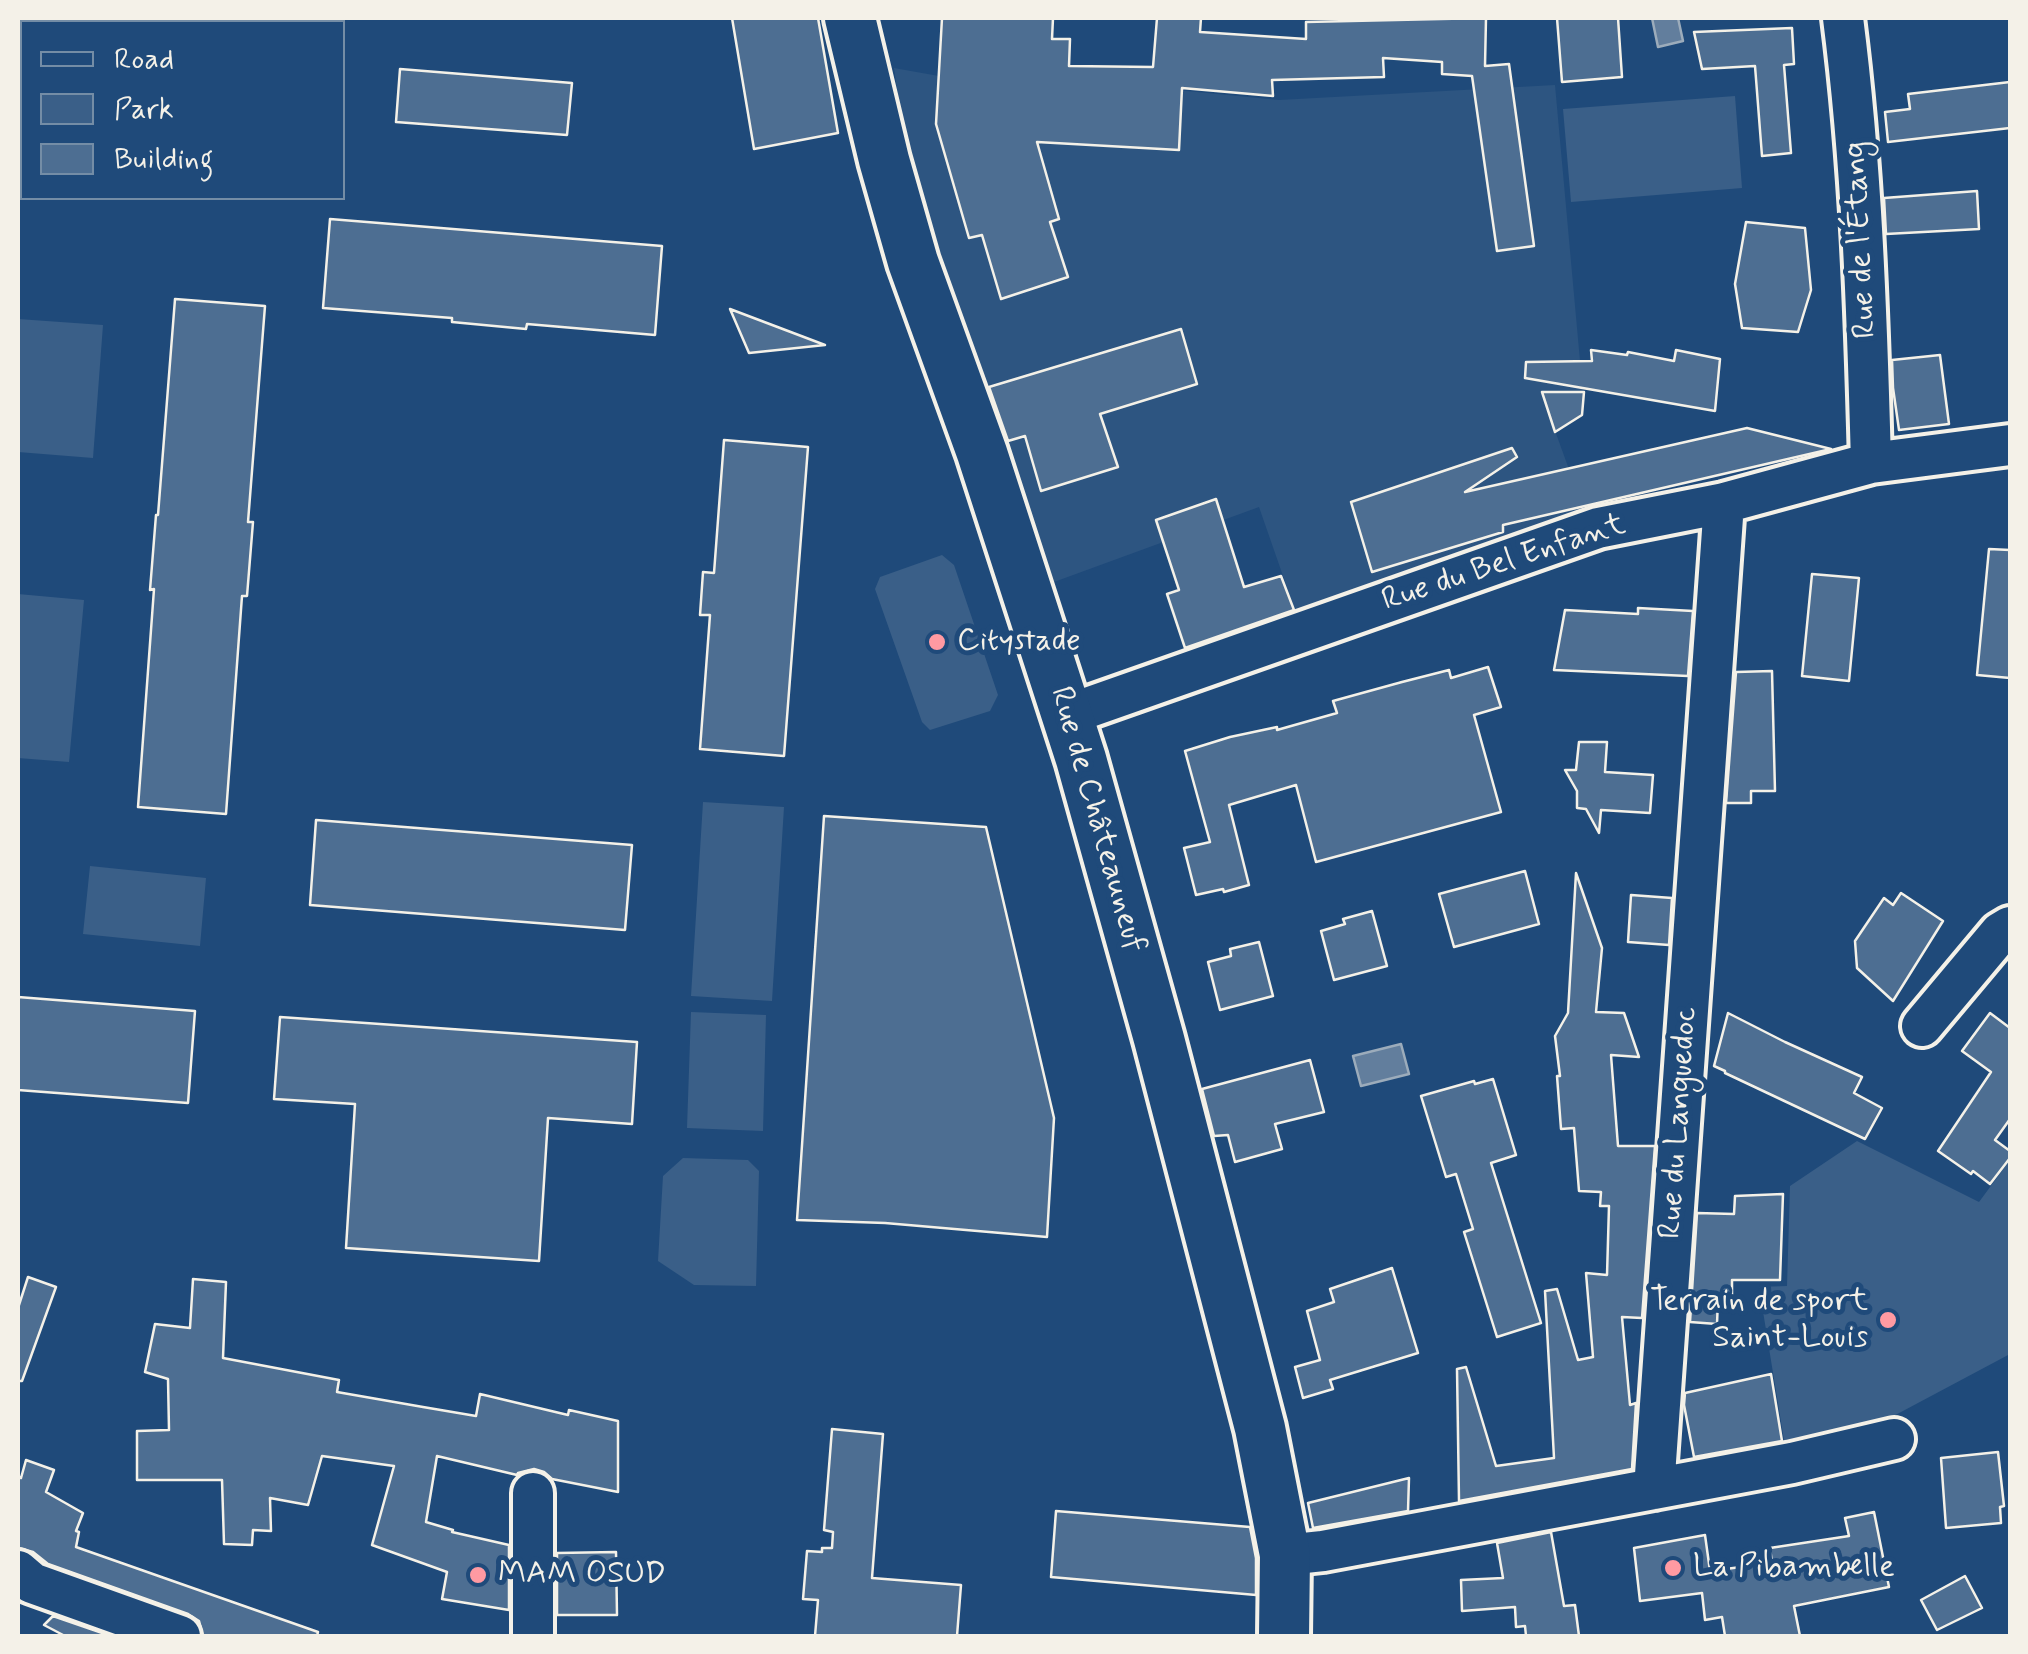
<!DOCTYPE html>
<html>
<head>
<meta charset="utf-8">
<style>
	body { margin:0 }
	#map { position:relative; width:2028px; height:1654px; overflow:hidden; background:#1f4a7a; font-family:Mynerve,sans-serif }
	canvas { display:block }
	.frame { position:absolute; inset:0; border:20px solid #f4f1e8; pointer-events:none }
	.legend { position:absolute; left:20px; top:20px; width:325px; height:180px; box-sizing:border-box; background:#1f4a7a; border:2px solid #748da6; margin:0; padding:12px 18px; list-style:none; font-size:30px; color:#f4f1e8 }
	.legend li { display:flex; align-items:center; gap:20px; height:50px }
	.legend b { width:50px; border:2px solid #748da6 }
</style>
</head>
<body>
<div id="map">
<canvas width="2028" height="1654"></canvas>
<div class="frame"></div>
<ul class="legend">
<li><b style="height:12px;background:#1f4a7a"></b>Road</li>
<li><b style="height:28px;background:#3a5f88"></b>Park</li>
<li><b style="height:28px;background:#4d6e92"></b>Building</li>
</ul>
</div>
<script>
const context = document.querySelector('canvas').getContext('2d');
context.lineJoin = 'round';
function fill(path, color) { context.fillStyle = color; context.fill(path, 'evenodd'); }
function stroke(path, color, width, dash) { context.strokeStyle = color; context.lineWidth = width; context.lineCap = dash ? 'butt' : 'round'; context.setLineDash(dash || []); context.stroke(path); }
function drawText(font, color, halo, rows, align = 'center') {
  context.font = font + ' Mynerve,sans-serif'; context.lineWidth = 10; context.setLineDash([]); context.textBaseline = 'middle'; context.strokeStyle = halo; context.fillStyle = color; for (const [text, x, y, turn = 0] of rows) {
    context.save(); context.translate(x, y); context.rotate((+turn || 0) * Math.PI / 180); context.textAlign = isNaN(turn) ? turn : align; if (halo) context.strokeText(text, 0, 0); context.fillText(text, 0, 0); context.restore();
  }
}
fill(new Path2D(`
	M 894,68 L 967,81 L 981,71 L 1279,100 L 1555,85 L 1583,394 L 1541,392 L 1583,508 L 1298,619 L 1259,507 L 1054,582 L 966,331 L 905,144 Z`), '#2d5581');
fill(new Path2D(`
	M 1735,96 L 1742,188 L 1571,202 L 1563,109 Z
	M 18,319 L 103,325 L 93,458 L 18,452 Z
	M 942,555 L 954,565 L 998,695 L 990,711 L 930,730 L 922,722 L 875,589 L 880,577 Z
	M 18,594 L 84,600 L 69,762 L 18,758 Z
	M 703,802 L 784,807 L 772,1001 L 691,996 Z
	M 90,866 L 206,878 L 200,946 L 83,934 Z
	M 691,1012 L 766,1015 L 763,1131 L 687,1128 Z
	M 1857,1141 L 1979,1202 L 2010,1160 L 2010,1354 L 1871,1428 L 1784,1440 L 1759,1287 L 1787,1286 L 1790,1186 Z
	M 683,1158 L 748,1160 L 759,1171 L 756,1286 L 694,1285 L 658,1261 L 663,1176 Z`), '#3a5f88');
const water = new Path2D(`
	M 1652,18 L 1678,18 L 1683,41 L 1658,47 Z
	M 1401,1044 L 1409,1074 L 1361,1086 L 1353,1056 Z`);
fill(water, '#627e9d');
stroke(water, '#9cacbb', 2.5);
const building = new Path2D(`
	M 732,18 L 818,18 L 838,133 L 754,149 Z
	M 942,18 L 1053,18 L 1052,39 L 1070,39 L 1069,66 L 1153,67 L 1157,18 L 1201,18 L 1200,32 L 1306,39 L 1306,22 L 1486,18 L 1485,66 L 1509,64 L 1534,246 L 1497,251 L 1472,76 L 1442,74 L 1442,62 L 1383,58 L 1384,77 L 1272,80 L 1273,96 L 1182,88 L 1179,150 L 1037,142 L 1059,219 L 1050,222 L 1068,277 L 1001,299 L 982,235 L 969,238 L 936,124 Z
	M 1557,18 L 1618,18 L 1622,77 L 1562,82 Z
	M 1792,28 L 1794,64 L 1784,65 L 1791,153 L 1762,156 L 1755,66 L 1702,69 L 1694,32 Z
	M 400,69 L 572,83 L 567,135 L 396,122 Z
	M 2010,82 L 2010,128 L 1888,142 L 1885,112 L 1910,109 L 1908,94 Z
	M 1977,191 L 1979,229 L 1886,234 L 1884,198 Z
	M 330,219 L 662,246 L 655,335 L 527,324 L 526,329 L 452,322 L 452,318 L 323,308 Z
	M 1746,222 L 1805,228 L 1811,290 L 1798,332 L 1742,328 L 1735,284 Z
	M 175,299 L 265,306 L 248,522 L 253,522 L 247,596 L 242,596 L 226,814 L 138,807 L 154,589 L 150,590 L 156,515 L 158,515 Z
	M 730,309 L 825,345 L 749,353 Z
	M 1181,329 L 1197,384 L 1100,414 L 1118,467 L 1041,491 L 1025,436 L 1008,441 L 989,387 Z
	M 1591,350 L 1627,355 L 1628,352 L 1674,361 L 1676,350 L 1720,359 L 1715,411 L 1525,378 L 1526,362 L 1592,361 Z
	M 1940,355 L 1949,424 L 1899,430 L 1893,388 L 1892,360 Z
	M 1542,392 L 1584,392 L 1582,415 L 1555,432 Z
	M 1747,428 L 1831,449 L 1503,525 L 1503,532 L 1372,572 L 1351,502 L 1512,448 L 1517,457 L 1465,492 Z
	M 724,440 L 808,447 L 784,756 L 700,749 L 710,615 L 700,615 L 703,572 L 714,573 Z
	M 1216,499 L 1244,587 L 1281,576 L 1294,610 L 1185,648 L 1167,594 L 1179,590 L 1156,520 Z
	M 1989,549 L 2010,550 L 2010,678 L 1977,675 Z
	M 1812,574 L 1859,578 L 1849,681 L 1802,676 Z
	M 1638,608 L 1693,611 L 1688,676 L 1554,670 L 1565,610 L 1638,614 Z
	M 1488,667 L 1501,707 L 1474,715 L 1501,812 L 1316,862 L 1296,785 L 1229,805 L 1249,885 L 1224,892 L 1223,889 L 1196,895 L 1184,848 L 1210,842 L 1185,751 L 1230,737 L 1277,727 L 1277,730 L 1337,713 L 1333,701 L 1402,682 L 1449,670 L 1451,678 Z
	M 1772,671 L 1775,791 L 1751,791 L 1751,803 L 1726,803 L 1736,672 Z
	M 1579,742 L 1607,742 L 1605,772 L 1653,775 L 1650,813 L 1601,810 L 1599,833 L 1586,809 L 1577,808 L 1577,791 L 1565,770 L 1576,770 Z
	M 824,816 L 986,827 L 1054,1118 L 1047,1237 L 885,1223 L 797,1220 Z
	M 316,820 L 632,845 L 625,930 L 310,905 Z
	M 1525,871 L 1539,924 L 1454,947 L 1439,894 Z
	M 1576,873 L 1602,948 L 1596,1012 L 1624,1013 L 1639,1057 L 1611,1055 L 1618,1146 L 1655,1146 L 1642,1318 L 1622,1317 L 1630,1405 L 1636,1403 L 1632,1469 L 1459,1501 L 1457,1369 L 1466,1367 L 1496,1466 L 1554,1458 L 1545,1291 L 1557,1289 L 1578,1360 L 1593,1357 L 1586,1273 L 1607,1275 L 1609,1206 L 1600,1206 L 1601,1192 L 1579,1191 L 1574,1128 L 1561,1129 L 1557,1076 L 1560,1076 L 1555,1036 L 1568,1013 Z
	M 1901,893 L 1943,921 L 1893,1001 L 1857,968 L 1855,941 L 1884,898 L 1893,905 Z
	M 1631,895 L 1672,898 L 1669,945 L 1628,942 Z
	M 1372,911 L 1387,966 L 1334,980 L 1321,931 L 1345,924 L 1343,919 Z
	M 1259,942 L 1273,996 L 1220,1010 L 1208,962 L 1231,956 L 1230,949 Z
	M 18,997 L 195,1011 L 188,1103 L 18,1090 Z
	M 1728,1013 L 1785,1042 L 1862,1077 L 1854,1093 L 1882,1108 L 1865,1139 L 1725,1073 L 1725,1071 L 1714,1066 Z
	M 1990,1013 L 2010,1028 L 2010,1119 L 1995,1140 L 2010,1151 L 2010,1158 L 1990,1184 L 1973,1171 L 1971,1174 L 1938,1151 L 1991,1072 L 1962,1051 Z
	M 280,1017 L 637,1042 L 632,1124 L 548,1118 L 539,1261 L 346,1248 L 355,1104 L 274,1099 Z
	M 1310,1060 L 1324,1112 L 1275,1124 L 1282,1149 L 1235,1162 L 1228,1135 L 1214,1136 L 1202,1089 Z
	M 1493,1079 L 1516,1155 L 1491,1163 L 1541,1323 L 1497,1337 L 1464,1232 L 1473,1229 L 1456,1174 L 1446,1177 L 1421,1096 L 1474,1081 L 1475,1084 Z
	M 1783,1194 L 1780,1280 L 1732,1280 L 1732,1299 L 1718,1299 L 1717,1324 L 1690,1322 L 1697,1213 L 1734,1214 L 1735,1196 Z
	M 1392,1268 L 1418,1353 L 1330,1380 L 1333,1389 L 1303,1398 L 1295,1367 L 1320,1360 L 1307,1311 L 1334,1302 L 1330,1289 Z
	M 28,1277 L 56,1287 L 22,1381 L 18,1381 L 18,1308 Z
	M 193,1279 L 226,1282 L 223,1358 L 339,1380 L 337,1392 L 423,1407 L 476,1416 L 480,1394 L 568,1415 L 569,1410 L 618,1421 L 618,1492 L 552,1479 L 544,1472 L 534,1469 L 518,1473 L 517,1475 L 437,1456 L 426,1522 L 453,1530 L 452,1532 L 509,1545 L 509,1610 L 442,1599 L 447,1572 L 372,1545 L 394,1466 L 322,1456 L 308,1505 L 270,1498 L 271,1531 L 253,1530 L 252,1545 L 224,1544 L 222,1480 L 137,1480 L 137,1431 L 169,1430 L 168,1379 L 145,1372 L 155,1324 L 190,1328 Z
	M 1771,1374 L 1782,1441 L 1694,1457 L 1684,1405 L 1685,1393 Z
	M 832,1429 L 883,1434 L 872,1578 L 961,1585 L 957,1636 L 815,1636 L 818,1600 L 803,1599 L 807,1551 L 822,1552 L 822,1548 L 832,1548 L 833,1532 L 824,1530 Z
	M 1998,1452 L 2004,1506 L 2000,1507 L 2001,1523 L 1946,1528 L 1941,1458 Z
	M 26,1460 L 54,1470 L 46,1492 L 83,1513 L 76,1531 L 79,1532 L 76,1547 L 318,1632 L 317,1636 L 203,1636 L 199,1621 L 188,1614 L 48,1564 L 33,1552 L 18,1548 L 18,1477 L 21,1478 Z
	M 1409,1478 L 1408,1511 L 1313,1528 L 1308,1503 Z
	M 1056,1511 L 1250,1527 L 1256,1558 L 1256,1595 L 1051,1577 Z
	M 1874,1512 L 1889,1587 L 1794,1606 L 1800,1636 L 1725,1636 L 1722,1617 L 1705,1620 L 1702,1593 L 1640,1601 L 1634,1548 L 1705,1535 L 1710,1571 L 1772,1563 L 1770,1548 L 1849,1536 L 1845,1518 Z
	M 1551,1532 L 1564,1606 L 1575,1605 L 1579,1636 L 1526,1636 L 1525,1626 L 1516,1627 L 1515,1607 L 1462,1611 L 1461,1580 L 1503,1578 L 1497,1543 Z
	M 616,1552 L 617,1615 L 557,1615 L 557,1553 Z
	M 1965,1576 L 1982,1608 L 1937,1630 L 1921,1600 Z
	M 53,1616 L 111,1636 L 65,1636 L 44,1625 Z`);
fill(building, '#4d6e92');
stroke(building, '#f4f1e8', 2.5);
const minor = new Path2D(`
	M 1843,18 C 1862,165 1867,314 1871,463
	M 1067,715 L 1598,528 L 1724,503 L 1871,463 L 2010,445
	M 1922,1026 L 2000,933 L 2010,927
	M 1654,1489 L 1724,503
	M 1285,1555 L 1323,1551 L 1792,1463 L 1894,1439
	M 18,1571 L 32,1583 L 180,1636
	M 533,1636 L 533,1493`);
const major = new Path2D(`
	M 850,18 L 884,160 L 913,262 L 982,453 L 1081,759 L 1159,1039 L 1260,1428 L 1285,1555 L 1284,1636`);
stroke(minor, '#f4f1e8', 48);
stroke(major, '#f4f1e8', 58);
stroke(minor, '#1f4a7a', 40);
stroke(major, '#1f4a7a', 50);
for (const [x, y, r, color] of [
	[937,642,10,"#ff9aa2"],
	[1888,1320,10,"#ff9aa2"],
	[1673,1568,10,"#ff9aa2"],
	[478,1575,10,"#ff9aa2"]
]) { const dot = new Path2D(); dot.arc(x, y, r, 0, 2 * Math.PI); context.fillStyle = color; context.fill(dot); stroke(dot, '#1f4a7a', 4); }
drawText('32px', '#f4f1e8', '#1f4a7a', [
	["Rue de l'Étang",1862,240,-93],
	["Rue du Bel Enfant",1504,564,-18],
	["Rue de Châteauneuf",1096,820,74],
	["Rue du Languedoc",1680,1123,-86]
]);
drawText('32px', '#f4f1e8', '#1f4a7a', [
	["Citystade",957,642],
	["Terrain de sport",1868,1302,"right"],
	["Saint-Louis",1868,1339,"right"],
	["La Pibambelle",1693,1568],
	["MAM OSUD",498,1575]
], 'left');
</script>
</body>
</html>
